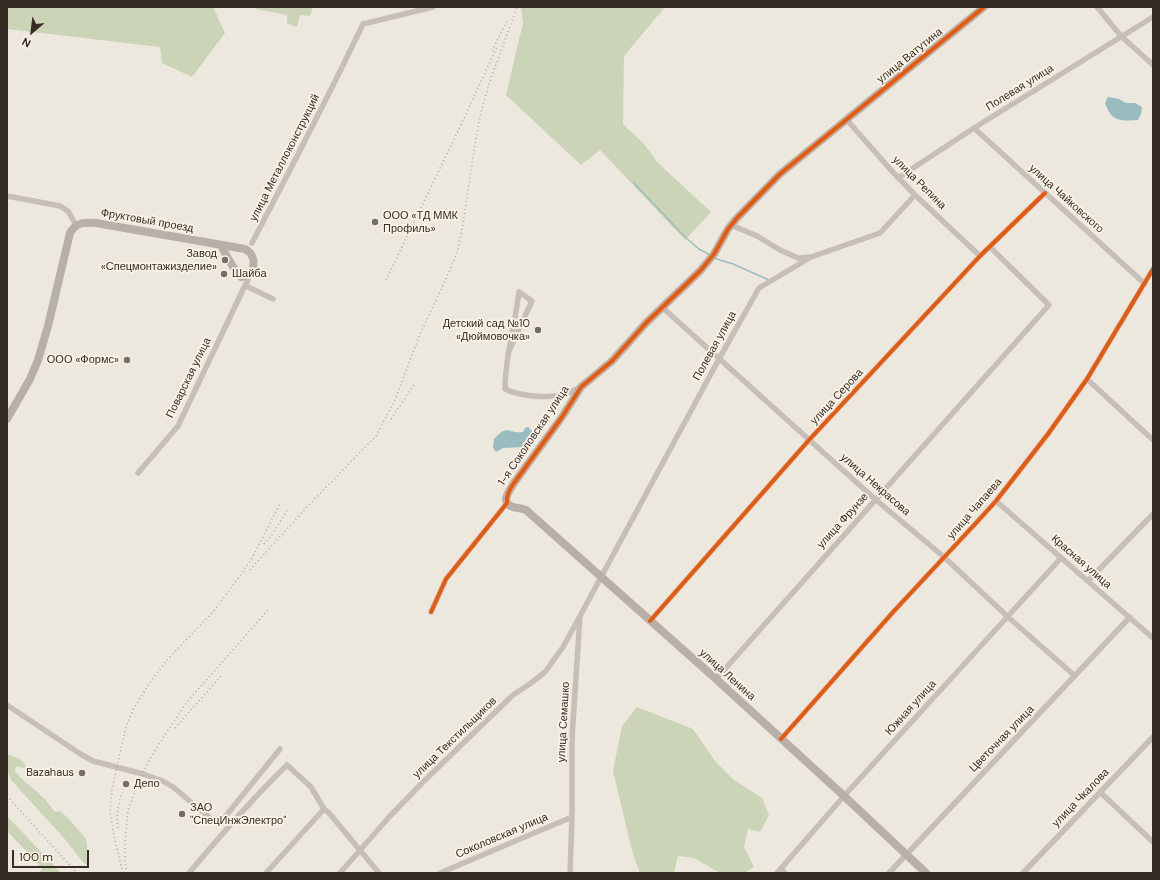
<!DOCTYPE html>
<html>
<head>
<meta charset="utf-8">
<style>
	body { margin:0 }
	#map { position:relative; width:1160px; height:880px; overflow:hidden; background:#ede8de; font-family:"DM Sans",sans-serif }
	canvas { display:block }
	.frame { position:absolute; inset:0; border:8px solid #362c26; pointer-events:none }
	.north { position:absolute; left:12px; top:12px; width:40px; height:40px; -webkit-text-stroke:3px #faf2e5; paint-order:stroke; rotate:208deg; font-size:11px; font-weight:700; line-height:16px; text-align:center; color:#362c26 }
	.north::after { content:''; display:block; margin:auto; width:14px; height:18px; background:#362c26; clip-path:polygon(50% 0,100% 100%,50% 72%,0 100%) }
	.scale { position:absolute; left:12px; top:850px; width:77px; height:18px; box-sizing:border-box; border:2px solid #362c26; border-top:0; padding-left:5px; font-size:12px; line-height:14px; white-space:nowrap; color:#362c26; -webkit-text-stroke:3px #faf2e5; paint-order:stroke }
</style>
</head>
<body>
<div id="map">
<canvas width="1160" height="880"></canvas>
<div class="frame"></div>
<div class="north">N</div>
<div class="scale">100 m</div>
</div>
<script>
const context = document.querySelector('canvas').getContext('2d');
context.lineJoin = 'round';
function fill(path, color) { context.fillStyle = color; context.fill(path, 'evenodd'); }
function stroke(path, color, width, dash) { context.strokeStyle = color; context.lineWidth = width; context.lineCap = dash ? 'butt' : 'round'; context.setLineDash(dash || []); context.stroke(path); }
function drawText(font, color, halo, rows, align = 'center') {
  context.font = font + ' "DM Sans",sans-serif'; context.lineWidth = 3.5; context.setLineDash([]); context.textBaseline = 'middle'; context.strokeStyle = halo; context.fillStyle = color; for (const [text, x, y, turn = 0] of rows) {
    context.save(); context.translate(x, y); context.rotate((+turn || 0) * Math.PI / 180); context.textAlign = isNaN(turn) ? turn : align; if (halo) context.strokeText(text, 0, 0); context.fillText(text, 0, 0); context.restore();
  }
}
fill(new Path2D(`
	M 7,7 L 213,7 L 225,33 L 192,77 L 162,63 L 160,47 L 7,29 Z
	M 256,7 L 313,7 L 310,16 L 300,15 L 297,27 L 287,23 L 287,15 L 256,9 Z
	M 521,7 L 665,7 L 624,56 L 623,124 L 644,144 L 658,163 L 711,212 L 685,240 L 600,150 L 581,165 L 506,95 L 523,23 Z
	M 637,707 L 693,729 L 715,761 L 734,780 L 762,798 L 769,815 L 760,832 L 748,829 L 744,847 L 754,867 L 744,873 L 720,873 L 694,858 L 678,856 L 674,873 L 640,873 L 632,851 L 613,771 L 622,726 Z
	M 7,754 L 20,759 L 26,766 L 24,768 L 16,766 L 15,771 L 22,779 L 45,799 L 55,812 L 60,811 L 69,819 L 86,839 L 89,861 L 87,865 L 83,862 L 63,837 L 11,780 L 7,769 Z
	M 7,816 L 61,873 L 39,873 L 42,868 L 7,831 Z`), '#ccd4b7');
fill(new Path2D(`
	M 1108,97 L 1119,99 L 1126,103 L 1135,103 L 1142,107 L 1141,114 L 1138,120 C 1119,121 1112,122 1105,103 Z
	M 528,427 L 534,433 L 532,441 L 524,447 L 503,448 L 496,452 L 493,448 L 494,439 C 508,423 508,434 523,432 L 525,428 Z`), '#99bdbf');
stroke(new Path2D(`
	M 634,183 L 685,237 L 699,249 L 710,255
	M 715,258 L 720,260 L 733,264 L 769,280`), '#99bdbf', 1.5);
stroke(new Path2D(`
	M 1097,7 L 1121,36 L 1153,65
	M 847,120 L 890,169 L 915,195 L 980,256
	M 974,128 L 1145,284
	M 898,178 L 974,128 L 1153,17
	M 7,196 L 60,206 L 68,211 L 76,225
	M 731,225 L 757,236 L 780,250 L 798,258 L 811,257
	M 252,243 C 290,170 328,98 363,24 L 433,7
	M 246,286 L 273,299
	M 663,308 L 876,500 L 944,557 L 1008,617 L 1075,676
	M 508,353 L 532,301 L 519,292 C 515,325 505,356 505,389 C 519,396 548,399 564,394 C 570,393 575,389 581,387
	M 1087,379 L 1153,440
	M 138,473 L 178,426 L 251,273
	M 996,501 L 1153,638
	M 1088,581 L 1153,514
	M 431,612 L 446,579 L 507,503
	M 650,621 L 809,440 L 980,256 L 1045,193
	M 716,679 L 1049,305 L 990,247
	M 7,705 L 82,755 L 93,761 L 143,774 L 163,781 L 173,787 L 198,808 L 215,822 L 220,823 L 280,749
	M 781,739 L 894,611 L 976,523 L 996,501 L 1048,434 L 1087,379 L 1153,269
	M 1100,792 L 1153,842
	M 781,869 L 785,873
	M 189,873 C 220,836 252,799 287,765 L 311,787 L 324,809 L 329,813 L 379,873
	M 266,873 L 324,809
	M 340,873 L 390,816 L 424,781 L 513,695 L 531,683 L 545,672 L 563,647 L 579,618
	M 440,873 L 572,817
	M 570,873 L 572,817 L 572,738 L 580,616 L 719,359 L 759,288 L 811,257 L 880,233 L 915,195
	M 777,873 L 844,796 L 1061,558
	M 889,873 L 1130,617
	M 1023,873 L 1153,737`), '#c6bfb8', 5.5);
stroke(new Path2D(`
	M 7,419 L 30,379 L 38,360 L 48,326 L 70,233 C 76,222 85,222 96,223 L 245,249 C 258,256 256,275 241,277 C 232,268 227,257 221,245
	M 926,873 L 844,796 L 716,679 L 526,510 C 519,507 511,509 507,503 L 506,499 L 508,493 L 514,483 L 562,417 L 581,387 L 612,361 L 646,323 L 700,271 L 714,254 L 728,229 L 737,218 L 780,174 L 984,7`), '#b7afa8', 8);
stroke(new Path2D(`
	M 492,51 L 508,19
	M 386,280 L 457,133 L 497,47
	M 391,419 L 415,383
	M 376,436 L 395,400 L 420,334 L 445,281 L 457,253 L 463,224 L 475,144 L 480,116 L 489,84 L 517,7
	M 264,544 L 271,536 L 288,509
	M 250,570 L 306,508 L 379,433
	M 175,728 L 221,676
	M 7,796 L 77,873
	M 118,828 C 116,815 118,805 122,792
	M 126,869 L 125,861 L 125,843 L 128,810 L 138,784 L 150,759 L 159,744 L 187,702 L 268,610
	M 123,873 L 114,837 L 110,811 L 112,790 L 117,767 L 126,726 L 133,710 L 149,684 L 166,661 L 212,613 L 234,584 L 251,560 L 280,504`), '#ada8a2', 1.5, [1, 3]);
stroke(new Path2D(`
	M 431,612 L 446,579 L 507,503 C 506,495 510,489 514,483 L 562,417 L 581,387 L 612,361 L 646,323 L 700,271 L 714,254 L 728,229 L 737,218 L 780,174 L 984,7
	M 650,621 L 809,440 L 980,256 L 1045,193
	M 781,739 L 894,611 L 976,523 L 996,501 L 1048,434 L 1087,379 L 1153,269`), '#e8590c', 4);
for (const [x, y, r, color] of [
	[375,222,4,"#766e66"],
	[225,260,4,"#766e66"],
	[224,274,4,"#766e66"],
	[538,330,4,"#766e66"],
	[127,360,4,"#766e66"],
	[82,773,4,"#766e66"],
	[126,784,4,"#766e66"],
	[182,814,4,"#766e66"]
]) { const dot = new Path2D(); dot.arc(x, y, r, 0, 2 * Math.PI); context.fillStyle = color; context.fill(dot); stroke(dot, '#faf2e5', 1.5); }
drawText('11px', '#362c26', '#faf2e5', [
	["улица Ватутина",910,56,-39],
	["Полевая улица",1020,88,-32],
	["улица Металлоконструкций",285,158,-63],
	["улица Репина",919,183,45],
	["улица Чайковского",1066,199,42],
	["Фруктовый проезд",147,221,10],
	["Полевая улица",715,346,-61],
	["Поварская улица",189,378,-64],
	["улица Серова",837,397,-47],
	["1-я Соколовская улица",534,436,-56],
	["улица Некрасова",875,485,41],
	["улица Чапаева",975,509,-49],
	["улица Фрунзе",843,521,-48],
	["Красная улица",1081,562,41],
	["улица Ленина",727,675,42],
	["Южная улица",911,708,-48],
	["улица Семашко",564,722,-87],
	["улица Текстильщиков",455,738,-44],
	["Цветочная улица",1002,739,-46],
	["улица Чкалова",1081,798,-46],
	["Соколовская улица",502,836,-23]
]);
drawText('11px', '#362c26', '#faf2e5', [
	["ООО «ТД ММК",383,216],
	["Профиль»",383,229],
	["Завод",217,254,"right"],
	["«Спецмонтажизделие»",217,267,"right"],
	["Шайба",232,274],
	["Детский сад №10",530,324,"right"],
	["«Дюймовочка»",530,337,"right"],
	["ООО «Формс»",119,360,"right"],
	["Bazahaus",74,773,"right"],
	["Депо",134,784],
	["ЗАО",190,808],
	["\"СпецИнжЭлектро\"",190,821]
], 'left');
</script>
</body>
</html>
